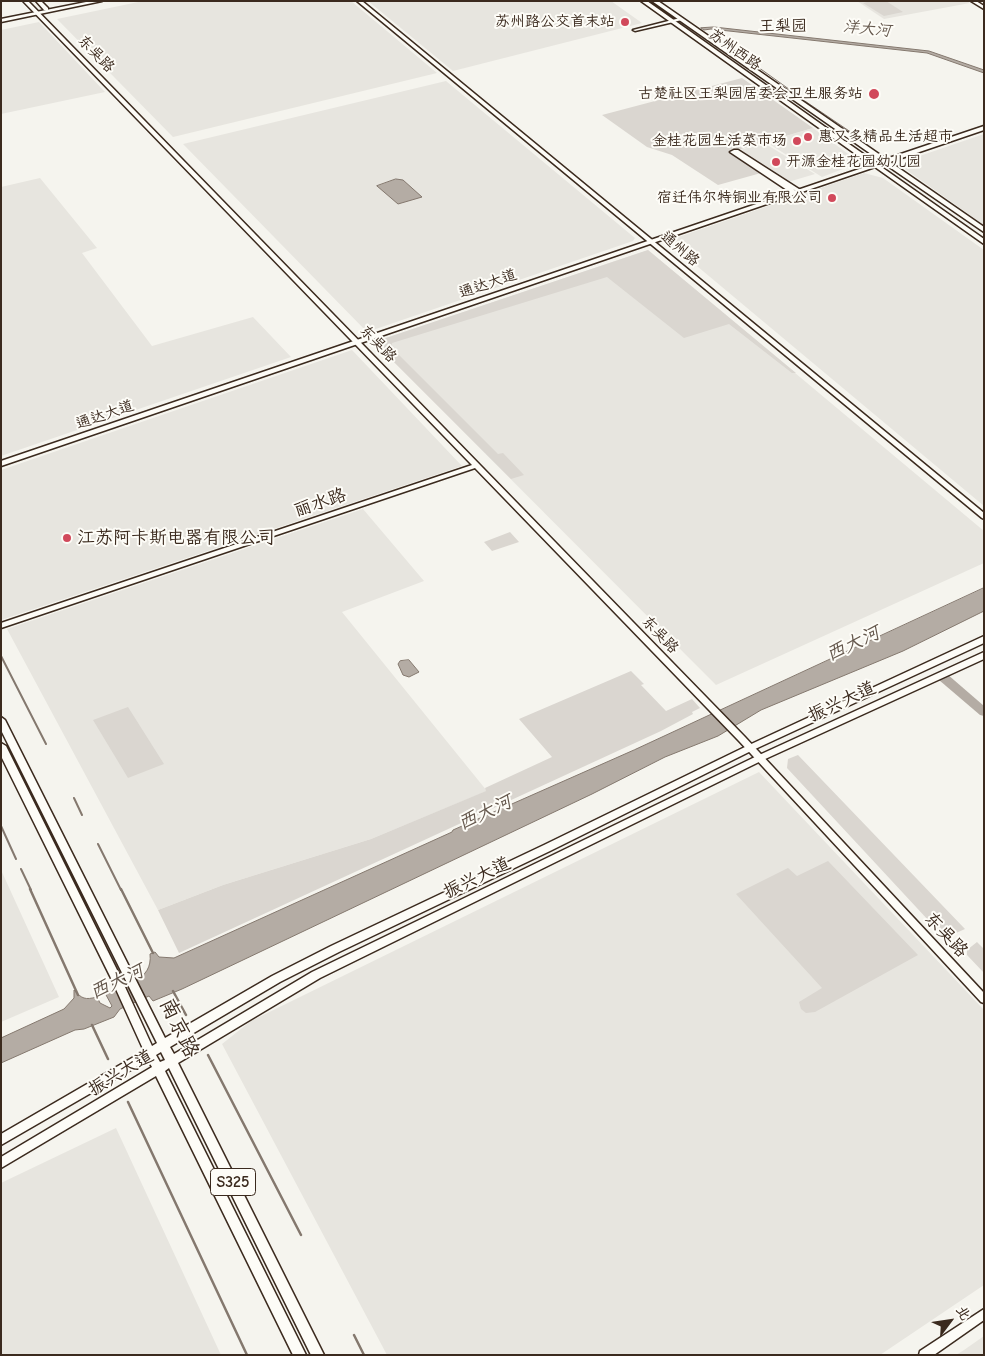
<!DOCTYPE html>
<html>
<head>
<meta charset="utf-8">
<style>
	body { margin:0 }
	#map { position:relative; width:985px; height:1356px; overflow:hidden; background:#f5f4ee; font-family:"Comic Neue","LXGW WenKai TC",sans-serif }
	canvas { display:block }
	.frame { position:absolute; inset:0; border:2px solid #3b2a1e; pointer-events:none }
	.north { position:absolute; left:925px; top:1296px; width:50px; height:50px; -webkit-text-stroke:4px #fdfcf7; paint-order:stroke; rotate:59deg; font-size:14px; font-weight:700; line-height:20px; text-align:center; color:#3b2a1e }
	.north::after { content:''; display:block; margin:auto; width:18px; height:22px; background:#3b2a1e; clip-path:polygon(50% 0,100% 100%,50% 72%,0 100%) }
</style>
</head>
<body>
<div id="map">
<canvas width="985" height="1356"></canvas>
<div class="frame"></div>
<div class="north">北</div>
</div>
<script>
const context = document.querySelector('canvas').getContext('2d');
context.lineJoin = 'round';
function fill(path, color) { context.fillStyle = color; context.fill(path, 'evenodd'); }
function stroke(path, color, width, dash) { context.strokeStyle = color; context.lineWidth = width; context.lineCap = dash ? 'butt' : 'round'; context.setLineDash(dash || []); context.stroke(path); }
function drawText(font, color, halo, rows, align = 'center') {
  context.font = font + ' "Comic Neue","LXGW WenKai TC",sans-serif'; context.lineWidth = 4; context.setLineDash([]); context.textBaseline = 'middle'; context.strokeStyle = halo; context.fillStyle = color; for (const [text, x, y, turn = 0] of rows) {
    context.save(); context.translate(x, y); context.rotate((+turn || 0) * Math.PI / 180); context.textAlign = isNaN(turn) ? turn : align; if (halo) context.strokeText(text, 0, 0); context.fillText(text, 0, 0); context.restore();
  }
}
fill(new Path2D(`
	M 143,1 L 351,1 L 437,73 L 173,137 L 57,19 Z
	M 368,1 L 611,1 L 642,23 L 453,71 Z
	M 857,1 L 967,1 L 970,3 L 884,19 Z
	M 39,22 L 105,92 L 1,114 L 1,30 Z
	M 446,81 L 635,238 L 633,241 L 367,332 L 183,144 Z
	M 813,128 L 855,159 L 856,164 L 822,177 L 766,142 Z
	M 984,134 L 984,225 L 905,169 L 905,161 Z
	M 764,143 L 815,174 L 788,182 L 737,151 Z
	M 864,173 L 883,178 L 984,250 L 984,506 L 667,241 Z
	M 40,178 L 97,248 L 82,253 L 152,346 L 253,317 L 291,357 L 1,456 L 1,187 Z
	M 648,250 L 984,531 L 984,563 L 716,685 L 374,342 Z
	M 352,350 L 462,466 L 1,620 L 1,470 Z
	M 363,509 L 424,581 L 342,612 L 487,791 L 371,839 L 223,885 L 158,910 L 7,629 Z
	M 759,772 L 984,1010 L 984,1285 L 880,1355 L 387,1355 L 222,1044 L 251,1021 Z
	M 1,870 L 59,997 L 1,1022 Z
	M 116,1128 L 221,1355 L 1,1355 L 1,1183 Z
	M 984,1336 L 984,1355 L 956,1355 L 964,1350 Z`), '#e7e5df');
fill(new Path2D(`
	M 871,1 L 886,1 L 903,12 L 884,16 L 863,3 Z
	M 742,78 L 813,128 L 731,152 L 761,173 L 718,185 L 672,155 L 647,147 L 602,115 Z
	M 648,250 L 796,373 L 792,373 L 729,324 L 684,338 L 607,277 L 392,343 L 392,348 L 498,454 L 503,453 L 524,475 L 511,479 L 374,342 Z
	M 510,532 L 519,542 L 492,551 L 484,542 Z
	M 631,671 L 644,684 L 641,685 L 666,711 L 692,699 L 700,708 L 692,712 L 693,714 L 661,731 L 179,953 L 158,910 L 223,885 L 371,839 L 486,791 L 485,788 L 552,757 L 519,719 Z
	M 128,707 L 164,764 L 128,778 L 93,720 Z
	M 798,755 L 965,929 L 947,937 L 942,935 L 787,768 L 788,759 Z
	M 828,861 L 918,955 L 815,1012 L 806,1013 L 801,1009 L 799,1002 L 822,988 L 736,894 L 788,868 L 797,876 Z
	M 977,942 L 984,949 L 984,973 L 967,955 L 967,950 Z`), '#dad6d0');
const water = new Path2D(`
	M 714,27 L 929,51 L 984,70 L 984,73 L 927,53 L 711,29 L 704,30 L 701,28 Z
	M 396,179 L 403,180 L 422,197 L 398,204 L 377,186 Z
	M 984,588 L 984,611 L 903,651 L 761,710 L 718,736 L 665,757 L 592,794 L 182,989 L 153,1001 L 149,996 L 120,1009 L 114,1017 L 84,1029 L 75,1030 L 1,1063 L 1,1038 L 64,1009 L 74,998 L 74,990 C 82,999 85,1000 97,997 L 100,1003 L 110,1008 L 112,1006 L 105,993 C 125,984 153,981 150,954 L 155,952 L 159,957 L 174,958 L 452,832 L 453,830 L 634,750 Z
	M 409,660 L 419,672 L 409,677 L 403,675 L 398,664 L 400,661 Z`);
fill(water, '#b4aca4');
stroke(water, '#84786e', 1);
stroke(new Path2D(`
	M 727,45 L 793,92
	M 796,95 L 864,141`), '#84786e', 1);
stroke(new Path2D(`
	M 1,656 L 46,744
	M 74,798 L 82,815
	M 1,826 L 16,859
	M 98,844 L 121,890
	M 21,869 L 31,890`), '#84786e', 2);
stroke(new Path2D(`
	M 30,889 L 78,995
	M 121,889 L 153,953
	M 173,991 L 186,1015
	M 92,1025 L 108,1059
	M 208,1055 L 301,1235
	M 128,1102 L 247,1355
	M 354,1335 L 364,1355`), '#84786e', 2.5);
fill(new Path2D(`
	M 943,673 L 947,674 L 984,706 L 984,716 L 980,715 L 939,680 L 937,677 L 939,674 Z`), '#b4aca4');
const minor = new Path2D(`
	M 23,1 L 28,1 L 745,737 L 984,993 L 984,1003 L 981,1002 L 739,741 L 475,468 L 1,628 L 1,623 L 472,465 Z
	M 36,1 L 41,1 L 48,8 L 48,10 L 44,10 Z
	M 357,1 L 362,1 L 984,513 L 984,519 L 982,518 Z
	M 971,1 L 976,1 L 984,6 L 984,9 Z
	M 680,18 L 682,19 L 682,20 L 635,31 L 633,30 Z
	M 734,150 L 738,150 L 802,191 L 799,193 L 793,189 L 798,193 L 793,194 L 730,152 Z
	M 984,1309 L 984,1320 L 934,1355 L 919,1355 L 920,1351 Z`);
const major = new Path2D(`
	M 91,1 L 102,1 L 1,22 L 1,19 Z
	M 641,1 L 647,1 L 876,163 L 881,161 L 652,1 L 658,1 L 886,159 L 984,126 L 984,130 L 890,162 L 984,227 L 984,232 L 885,164 L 880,166 L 984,239 L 984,244 L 875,167 L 1,466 L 1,461 L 871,165 Z
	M 984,636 L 984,643 L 753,750 L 550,851 L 339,952 L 280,982 L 170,1047 L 174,1054 L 312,972 L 757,756 L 984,652 L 984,659 L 763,760 L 320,978 L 178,1063 L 324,1355 L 311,1355 L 169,1068 L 165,1071 L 306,1355 L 293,1355 L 156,1076 L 1,1168 L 1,1157 L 152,1067 L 148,1060 L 1,1145 L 1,1134 L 144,1051 L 110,976 L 1,756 L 1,743 L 6,746 L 120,976 L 152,1046 L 157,1043 L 1,730 L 1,717 L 5,720 L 165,1038 L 272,976 L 331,946 L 544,845 L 747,746 ZM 161,1052 L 165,1060 L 160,1062 L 156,1055 Z`);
stroke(minor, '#3b2a1e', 3);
stroke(major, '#3b2a1e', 3);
fill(minor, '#fdfcf7');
fill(major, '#fdfcf7');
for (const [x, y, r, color] of [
	[625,22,5,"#d1495b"],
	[874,94,6,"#d1495b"],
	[808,137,5,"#d1495b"],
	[797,141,5,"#d1495b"],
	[776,162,5,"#d1495b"],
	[832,198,5,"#d1495b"],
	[67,538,5,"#d1495b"]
]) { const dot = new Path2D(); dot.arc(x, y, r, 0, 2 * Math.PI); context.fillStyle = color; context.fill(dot); stroke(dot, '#fdfcf7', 2); }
drawText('15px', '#3b2a1e', '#fdfcf7', [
	["苏州路公交首末站",615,22],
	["古楚社区王梨园居委会卫生服务站",863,94],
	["惠又多精品生活超市",818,137,"left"],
	["金桂花园生活菜市场",787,141],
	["开源金桂花园幼儿园",786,162,"left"],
	["宿迁伟尔特铜业有限公司",822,198]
], 'right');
drawText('15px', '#3b2a1e', '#fdfcf7', [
	["苏州西路",735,50,35],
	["东吴路",96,54,46],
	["通州路",680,249,40],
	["通达大道",488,284,-19],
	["东吴路",378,344,46],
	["通达大道",105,415,-19],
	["东吴路",660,635,46]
]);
drawText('16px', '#3b2a1e', '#fdfcf7', [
	["王梨园",783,26]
]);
drawText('italic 16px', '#65584d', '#fdfcf7', [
	["洋大河",867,29,6]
]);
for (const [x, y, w] of [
	[233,1182,45]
]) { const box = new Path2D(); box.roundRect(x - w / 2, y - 13.5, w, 27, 4); context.fillStyle = '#fdfcf7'; context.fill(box); stroke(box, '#3b2a1e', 1); }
drawText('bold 16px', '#3b2a1e', null, [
	["S325",233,1182]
]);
drawText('18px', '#3b2a1e', '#fdfcf7', [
	["丽水路",320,503,-19],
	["振兴大道",842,702,-25],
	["振兴大道",477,878,-26],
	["东吴路",946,935,47],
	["振兴大道",121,1073,-31]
]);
drawText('18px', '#3b2a1e', '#fdfcf7', [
	["江苏阿卡斯电器有限公司",77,538]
], 'left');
drawText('italic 19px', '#65584d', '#fdfcf7', [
	["西大河",853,644,-25],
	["西大河",485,813,-25],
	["西大河",117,982,-25]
]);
drawText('21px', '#3b2a1e', '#fdfcf7', [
	["南京路",179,1028,64]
]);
</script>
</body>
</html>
